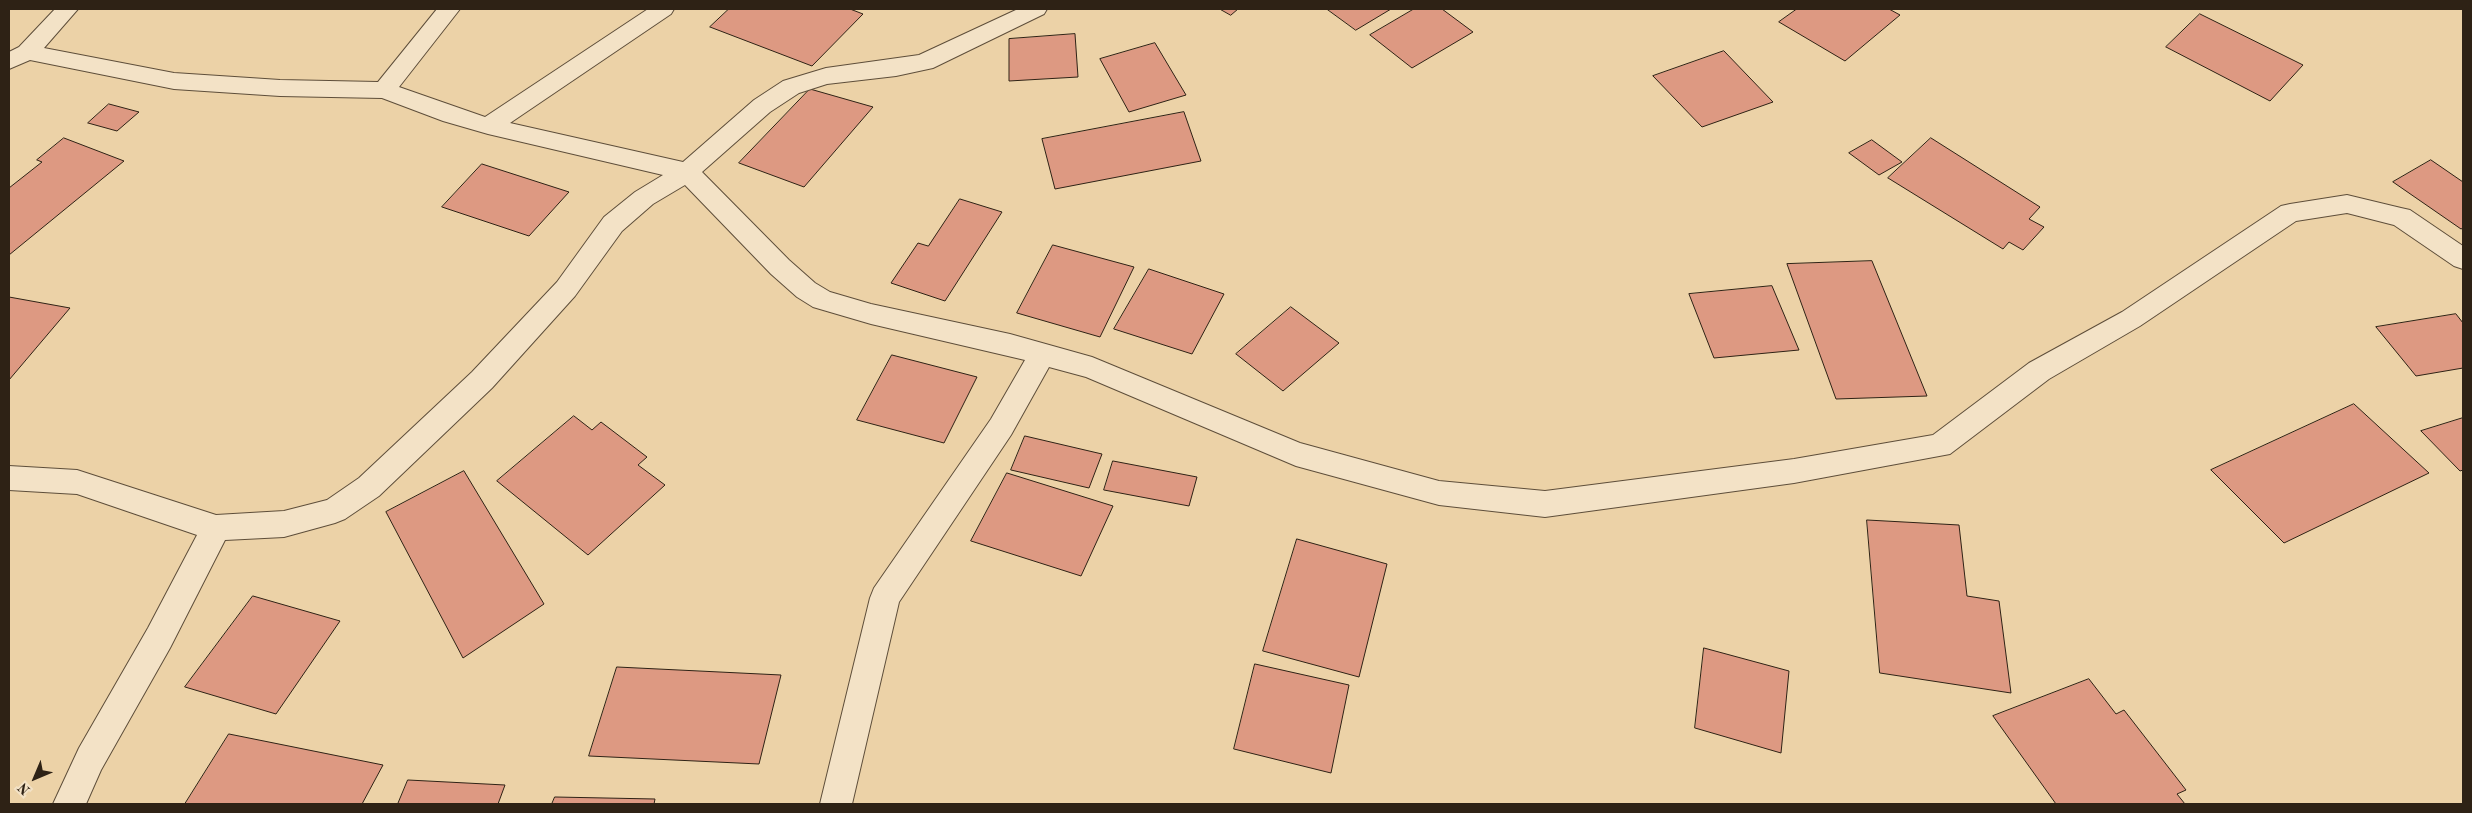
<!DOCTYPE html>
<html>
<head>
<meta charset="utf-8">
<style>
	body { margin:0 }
	#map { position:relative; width:2472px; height:813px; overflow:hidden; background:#ecd2a7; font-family:"Old Standard TT",serif }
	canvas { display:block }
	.frame { position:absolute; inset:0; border:10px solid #2e2215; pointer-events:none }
	.north { position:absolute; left:10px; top:753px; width:50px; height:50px; -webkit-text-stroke:4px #f3e2c6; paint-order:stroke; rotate:225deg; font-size:14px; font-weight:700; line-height:20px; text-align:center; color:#2e2215 }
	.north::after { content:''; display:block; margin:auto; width:18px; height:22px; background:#2e2215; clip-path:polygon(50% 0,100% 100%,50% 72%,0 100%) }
</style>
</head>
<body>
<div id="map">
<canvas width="2472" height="813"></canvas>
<div class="frame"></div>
<div class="north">N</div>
</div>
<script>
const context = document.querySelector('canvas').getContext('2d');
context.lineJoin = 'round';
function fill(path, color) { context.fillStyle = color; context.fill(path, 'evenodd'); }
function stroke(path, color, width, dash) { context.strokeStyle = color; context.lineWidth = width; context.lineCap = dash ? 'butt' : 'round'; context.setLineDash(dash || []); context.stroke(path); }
const building = new Path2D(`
	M 729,9 L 850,9 L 863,14 L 812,66 L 710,27 Z
	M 1220,9 L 1238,9 L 1231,15 Z
	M 1327,9 L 1391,9 L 1356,30 Z
	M 1414,9 L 1442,9 L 1473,32 L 1412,68 L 1370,35 Z
	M 1797,9 L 1889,9 L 1900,15 L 1845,61 L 1779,22 Z
	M 2200,14 L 2303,65 L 2270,101 L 2166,47 Z
	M 1075,34 L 1078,77 L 1009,81 L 1009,39 Z
	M 1155,43 L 1186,95 L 1129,112 L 1100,59 Z
	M 1724,51 L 1773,102 L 1702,127 L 1653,76 Z
	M 810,89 L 873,107 L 804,187 L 739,163 Z
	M 109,104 L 139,112 L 117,131 L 88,123 Z
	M 1184,112 L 1201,161 L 1055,189 L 1042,139 Z
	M 64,138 L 124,161 L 9,255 L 9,188 L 42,162 L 37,160 Z
	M 1931,138 L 2040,207 L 2029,219 L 2044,227 L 2023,250 L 2009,242 L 2003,249 L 1888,178 Z
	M 1872,140 L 1902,162 L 1879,175 L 1849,153 Z
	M 2431,160 L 2463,182 L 2463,228 L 2461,229 L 2393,182 Z
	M 482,164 L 569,192 L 529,236 L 442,207 Z
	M 960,199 L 1002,212 L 945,301 L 891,283 L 918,243 L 928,246 Z
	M 1053,245 L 1134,267 L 1100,337 L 1017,313 Z
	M 1872,261 L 1927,396 L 1836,399 L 1787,264 Z
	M 1149,269 L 1224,294 L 1192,354 L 1114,329 Z
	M 1772,286 L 1799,350 L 1714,358 L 1689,294 Z
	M 9,297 L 70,308 L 9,380 Z
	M 1291,307 L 1339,343 L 1283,391 L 1236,354 Z
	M 2456,314 L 2463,323 L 2463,368 L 2416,376 L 2376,327 Z
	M 892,355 L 977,377 L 944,443 L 857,420 Z
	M 2354,404 L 2429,473 L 2284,543 L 2211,470 Z
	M 574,416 L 592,430 L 601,422 L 647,457 L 638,465 L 665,485 L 588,555 L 497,481 Z
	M 2463,418 L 2463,470 L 2460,471 L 2421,431 Z
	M 1025,436 L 1102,454 L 1089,488 L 1011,470 Z
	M 1113,461 L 1197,477 L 1189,506 L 1104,490 Z
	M 464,471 L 544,604 L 463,658 L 386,512 Z
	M 1007,473 L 1113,506 L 1081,576 L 971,541 Z
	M 1867,520 L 1959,525 L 1967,596 L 1999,601 L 2011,693 L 1880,673 Z
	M 1297,539 L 1387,564 L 1359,677 L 1263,651 Z
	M 253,596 L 340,621 L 276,714 L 185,687 Z
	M 1704,648 L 1789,671 L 1781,753 L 1695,728 Z
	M 1255,664 L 1349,685 L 1331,773 L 1234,749 Z
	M 617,667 L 781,675 L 759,764 L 589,756 Z
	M 2089,679 L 2116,714 L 2124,710 L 2186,790 L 2177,794 L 2185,804 L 2056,804 L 1993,716 Z
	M 229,734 L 383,765 L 362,804 L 185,804 Z
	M 408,780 L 505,785 L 498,804 L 398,804 Z
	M 555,797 L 655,799 L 654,804 L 552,804 Z`);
fill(building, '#dd9982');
stroke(building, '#2e2215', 1);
const minor = new Path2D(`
	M 55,9 L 78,9 L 44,48 L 174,73 L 280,80 L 378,82 L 437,9 L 460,9 L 399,87 L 485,117 L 648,9 L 674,9 L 671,14 L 510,123 L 683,162 L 754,100 L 783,81 L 826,68 L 919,55 L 1018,9 L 1047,9 L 1044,14 L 933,68 L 896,76 L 827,84 L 799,93 L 770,112 L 702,172 L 789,260 L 815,283 L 830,292 L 871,304 L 1010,334 L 1092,357 L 1300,443 L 1439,481 L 1545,491 L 1794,459 L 1933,435 L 2029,363 L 2122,312 L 2281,206 L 2290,204 L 2347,195 L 2401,208 L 2410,210 L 2463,246 L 2463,269 L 2454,266 L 2394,225 L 2347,213 L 2296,221 L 2140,326 L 2049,379 L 1950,454 L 1794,483 L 1545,517 L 1439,505 L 1296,466 L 1086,377 L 1049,367 L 1011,435 L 899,602 L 852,804 L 820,804 L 870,598 L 874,588 L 991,419 L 1025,360 L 871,324 L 813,307 L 797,297 L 771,274 L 685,185 L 653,204 L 622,231 L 575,296 L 492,388 L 379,496 L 345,519 L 335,523 L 284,537 L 225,540 L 170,648 L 101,770 L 86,804 L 53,804 L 79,748 L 148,628 L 197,535 L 77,494 L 9,490 L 9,466 L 77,470 L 216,515 L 284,511 L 327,500 L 359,478 L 472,372 L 557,282 L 604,217 L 635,192 L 663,175 L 488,134 L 443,121 L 382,98 L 280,96 L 174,89 L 30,60 L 9,69 L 9,52 L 19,47 Z`);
stroke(minor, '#5e4e3a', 2);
fill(minor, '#f3e2c6');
</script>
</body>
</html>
